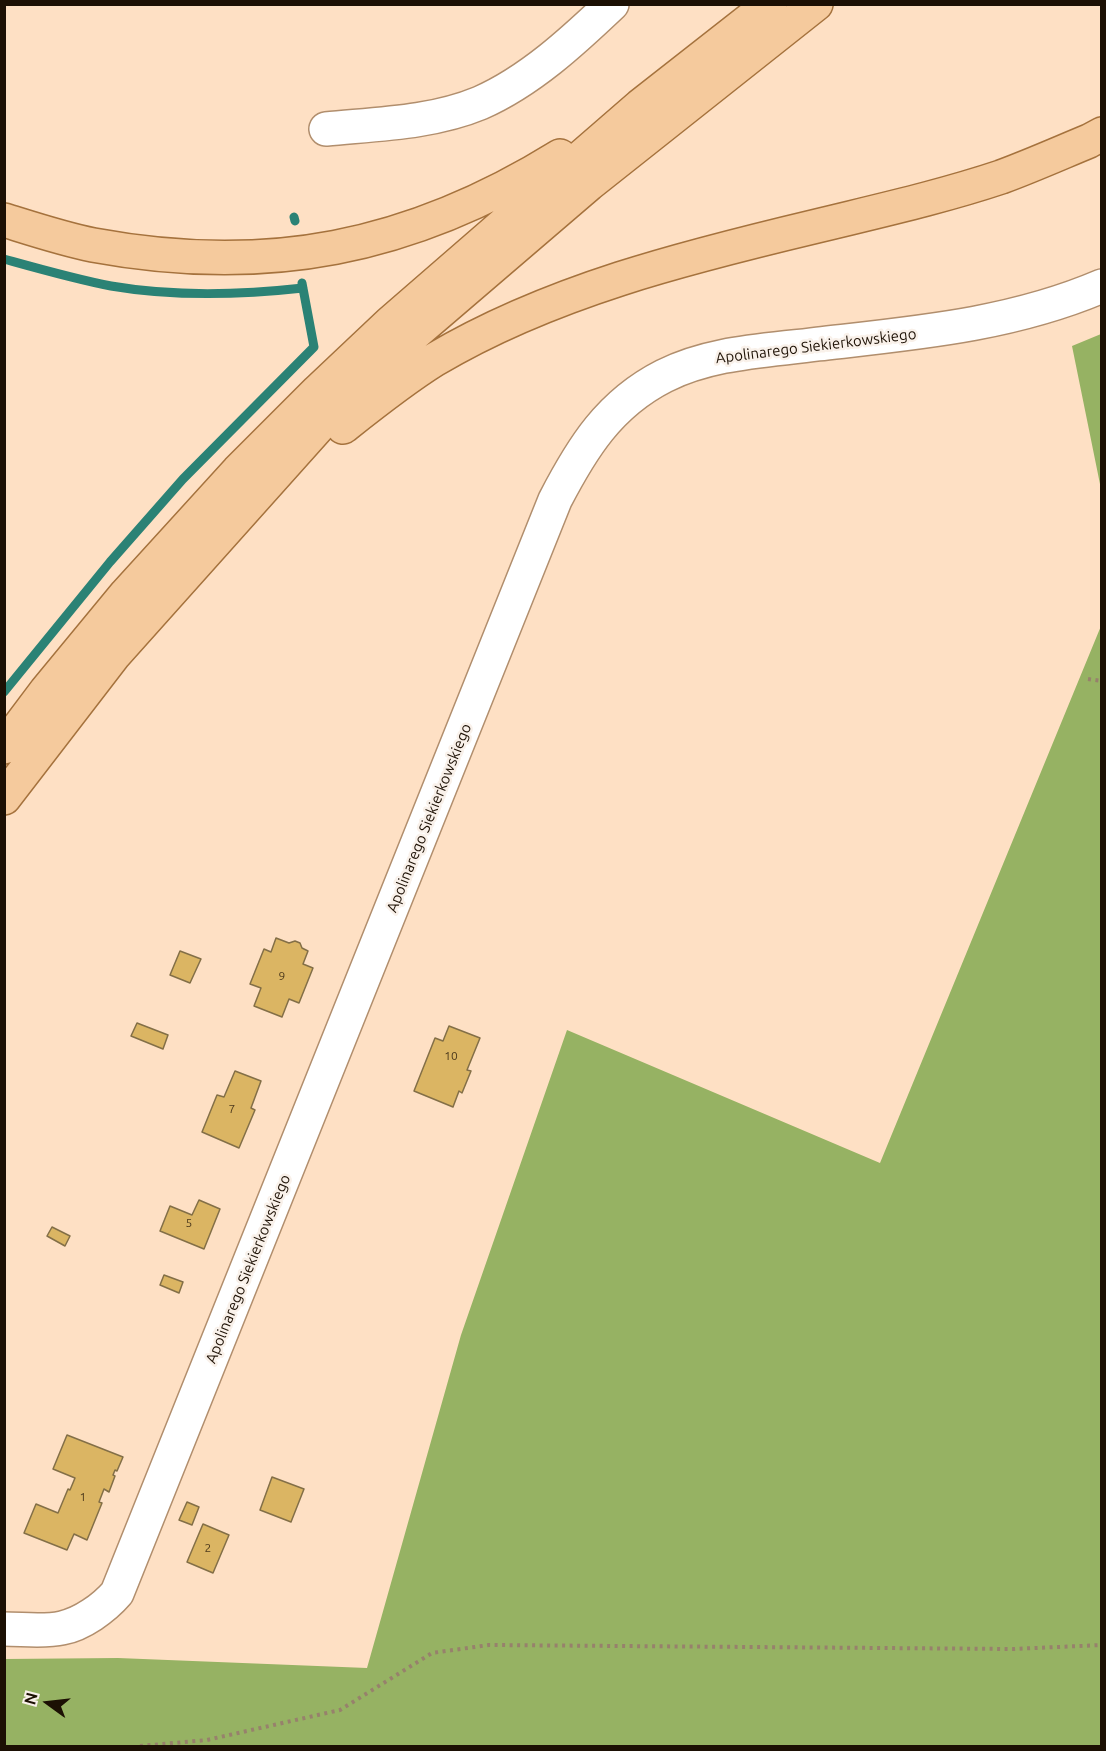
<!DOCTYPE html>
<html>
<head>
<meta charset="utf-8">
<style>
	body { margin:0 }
	#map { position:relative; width:1106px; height:1751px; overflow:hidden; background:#fee0c4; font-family:Ubuntu,sans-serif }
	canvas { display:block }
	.frame { position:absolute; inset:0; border:6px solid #1c1004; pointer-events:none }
	.north { position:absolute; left:18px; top:1673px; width:60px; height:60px; -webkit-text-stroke:4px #f9f1ea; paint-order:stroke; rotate:285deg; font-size:16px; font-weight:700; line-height:24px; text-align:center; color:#1c1004 }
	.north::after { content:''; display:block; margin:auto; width:21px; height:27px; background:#1c1004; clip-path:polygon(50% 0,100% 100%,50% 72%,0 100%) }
</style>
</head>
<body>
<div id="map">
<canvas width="1106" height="1751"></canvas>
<div class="frame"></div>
<div class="north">N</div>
</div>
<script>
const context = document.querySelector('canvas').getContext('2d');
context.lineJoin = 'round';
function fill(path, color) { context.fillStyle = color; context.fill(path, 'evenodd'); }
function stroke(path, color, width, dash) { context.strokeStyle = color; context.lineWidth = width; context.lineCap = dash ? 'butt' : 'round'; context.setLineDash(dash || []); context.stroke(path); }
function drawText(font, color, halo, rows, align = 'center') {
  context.font = font + ' Ubuntu,sans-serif'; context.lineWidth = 5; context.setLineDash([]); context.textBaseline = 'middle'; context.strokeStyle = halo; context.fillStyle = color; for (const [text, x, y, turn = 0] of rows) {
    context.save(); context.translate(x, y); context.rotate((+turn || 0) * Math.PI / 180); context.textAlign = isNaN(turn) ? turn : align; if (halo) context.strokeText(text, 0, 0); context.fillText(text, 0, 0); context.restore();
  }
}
fill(new Path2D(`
	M 1101,334 L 1101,489 L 1072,346 Z
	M 1101,626 L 1101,1746 L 5,1746 L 5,1659 L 118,1658 L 367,1668 L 461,1335 L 567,1030 L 880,1163 Z`), '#96b263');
stroke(new Path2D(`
	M 294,217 L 295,221
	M 4,259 C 40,269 75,279 111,286 C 175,297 240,295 303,288
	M 4,692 L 110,562 L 183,479 L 314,347 L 302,283`), '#2b8275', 9);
const building = new Path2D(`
	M 276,938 L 289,943 L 295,941 L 300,943 L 302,948 L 308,951 L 303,964 L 313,968 L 299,1003 L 289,999 L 282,1017 L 254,1006 L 261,988 L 250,984 L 264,949 L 271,952 Z
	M 180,951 L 201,959 L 190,983 L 170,975 Z
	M 137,1023 L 168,1035 L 163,1049 L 131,1036 Z
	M 449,1026 L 480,1038 L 467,1070 L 471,1071 L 462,1093 L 459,1091 L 453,1107 L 414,1091 L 435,1038 L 443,1041 Z
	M 235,1071 L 261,1081 L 251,1108 L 255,1110 L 239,1148 L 202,1132 L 217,1095 L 224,1097 Z
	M 199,1200 L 220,1209 L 204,1249 L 160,1231 L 170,1206 L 192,1215 Z
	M 52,1227 L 70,1236 L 65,1246 L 47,1236 Z
	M 164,1275 L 183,1282 L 179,1293 L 160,1285 Z
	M 67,1435 L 123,1457 L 117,1471 L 115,1470 L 113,1475 L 115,1476 L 109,1492 L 104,1489 L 99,1502 L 102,1503 L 87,1540 L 74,1534 L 67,1550 L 24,1533 L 36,1504 L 58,1513 L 68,1489 L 70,1490 L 75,1478 L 53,1469 Z
	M 272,1477 L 304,1489 L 291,1522 L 260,1510 Z
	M 187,1502 L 199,1507 L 192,1525 L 179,1520 Z
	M 203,1524 L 229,1535 L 213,1573 L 187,1562 Z`);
fill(building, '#dbb563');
stroke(building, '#836f47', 1.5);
const minor = new Path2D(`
	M 326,129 C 377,124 432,123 480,103 C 530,81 573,41 612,4
	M 4,1629 C 23,1629 44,1632 62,1628 C 82,1624 104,1608 117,1593 L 555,500 C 582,448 609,404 664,376 C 712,352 765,351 818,344 C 915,333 1011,325 1102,286`);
const major = new Path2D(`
	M 4,220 C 33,229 63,239 93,245 C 266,277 410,249 560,156
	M 343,427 C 372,404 402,380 434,360 C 550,291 687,257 817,226 C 878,211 941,197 1001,177 C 1031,166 1060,153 1089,141 L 1102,134
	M 4,747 L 46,691 L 126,594 L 238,471 L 318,391 L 390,323 L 640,106 L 770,4
	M 4,798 L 114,655 L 334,409 L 407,340 L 589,184 L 816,4`);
stroke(minor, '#b18e6d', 36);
stroke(major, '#a5723d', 36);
stroke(new Path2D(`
	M 1088,679 L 1102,681
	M 140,1746 L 207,1740 L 340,1710 L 432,1653 L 489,1645 L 1013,1649 L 1102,1645`), '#97816c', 4, [3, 4.5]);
stroke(minor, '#fff', 33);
stroke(major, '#f5ca9d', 33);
drawText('12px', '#4c391c', null, [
	["9",282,976],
	["10",451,1056],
	["7",232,1109],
	["5",189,1223],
	["1",83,1497],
	["2",208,1548]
]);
drawText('15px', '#1c1004', '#f9f1ea', [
	["Apolinarego Siekierkowskiego",816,346,-7],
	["Apolinarego Siekierkowskiego",429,818,-68],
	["Apolinarego Siekierkowskiego",248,1269,-68]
]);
</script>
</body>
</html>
